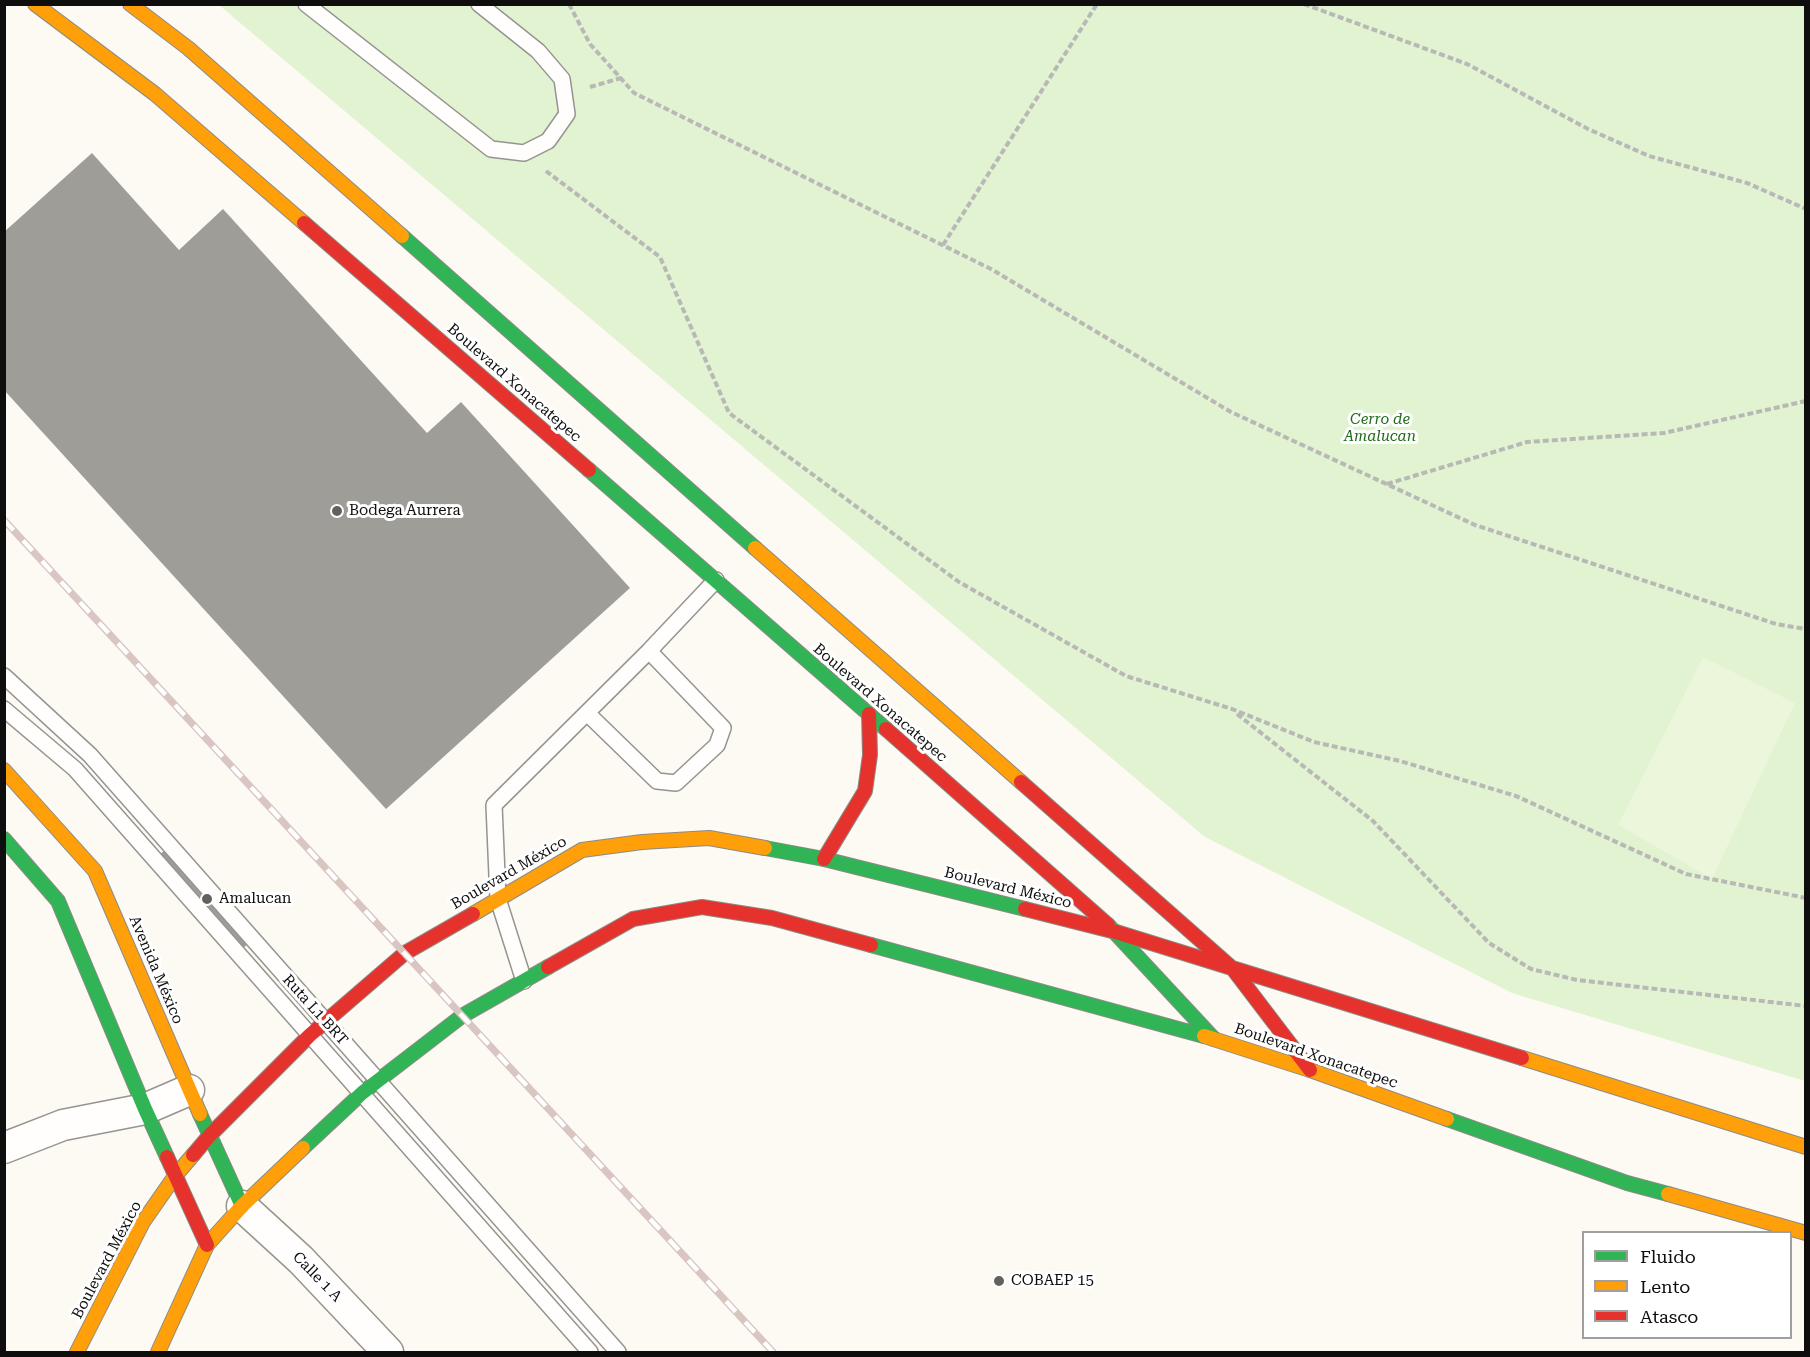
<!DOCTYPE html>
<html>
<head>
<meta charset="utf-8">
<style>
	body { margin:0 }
	#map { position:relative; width:1810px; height:1357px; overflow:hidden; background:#fcfaf2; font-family:"Roboto Serif",serif }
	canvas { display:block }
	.frame { position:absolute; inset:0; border:6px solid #0e0e0e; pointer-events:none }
	.legend { position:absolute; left:1582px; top:1231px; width:210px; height:108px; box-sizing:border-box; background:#fff; border:2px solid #9f9f9f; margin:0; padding:8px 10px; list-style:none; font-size:18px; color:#0e0e0e }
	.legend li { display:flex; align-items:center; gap:12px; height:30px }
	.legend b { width:30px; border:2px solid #9f9f9f }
</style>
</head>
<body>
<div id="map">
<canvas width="1810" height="1357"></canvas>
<div class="frame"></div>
<ul class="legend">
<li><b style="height:8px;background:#30b455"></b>Fluido</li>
<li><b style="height:8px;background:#ff9f0a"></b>Lento</li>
<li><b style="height:8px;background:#e5322d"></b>Atasco</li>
</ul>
</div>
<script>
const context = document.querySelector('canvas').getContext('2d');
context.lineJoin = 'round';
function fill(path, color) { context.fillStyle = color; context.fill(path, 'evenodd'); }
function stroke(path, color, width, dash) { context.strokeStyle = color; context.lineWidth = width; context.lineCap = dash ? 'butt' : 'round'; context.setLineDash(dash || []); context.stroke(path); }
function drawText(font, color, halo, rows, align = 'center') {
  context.font = font + ' "Roboto Serif",serif'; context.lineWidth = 6; context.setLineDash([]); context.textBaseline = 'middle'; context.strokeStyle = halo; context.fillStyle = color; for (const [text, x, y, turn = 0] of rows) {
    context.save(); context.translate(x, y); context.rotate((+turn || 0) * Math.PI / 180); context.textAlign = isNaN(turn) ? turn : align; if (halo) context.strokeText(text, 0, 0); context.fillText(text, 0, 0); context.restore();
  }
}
fill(new Path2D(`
	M 219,5 L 1805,5 L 1805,1081 L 1512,993 L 1205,837 Z`), '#e1f3d0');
fill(new Path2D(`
	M 1703,657 L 1795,703 L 1712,879 L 1618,825 Z`), '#ecf6da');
fill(new Path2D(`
	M 92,153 L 179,250 L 223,209 L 427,433 L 461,402 L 630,588 L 386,809 L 4,390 L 4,232 Z
	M 168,847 L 251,941 L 239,952 L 156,858 Z`), '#9f9d98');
const lane = new Path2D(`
	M 306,4 L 491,149 L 524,153 L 548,141 L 567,114 L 562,79 L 538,51 L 479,4
	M 649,651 L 716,580
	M 4,676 L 90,755 L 618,1352
	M 4,709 L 75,769 L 590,1352
	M 524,981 L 498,899 L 494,805 L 649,651 L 723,728 L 717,745 L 676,783 L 657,781 L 587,713`);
const street = new Path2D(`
	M 4,1148 L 63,1125 L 145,1109 L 189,1090
	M 242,1206 L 301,1260 L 388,1352`);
const fast = new Path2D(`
	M 402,236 L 755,548
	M 589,470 L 886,729
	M 4,839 L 58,901 L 145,1109 L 167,1157
	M 765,848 L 824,859 L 1025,909
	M 1108,925 L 1214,1039
	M 871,945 L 1204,1036
	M 200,1114 L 242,1206
	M 1447,1119 L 1627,1183 L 1668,1194
	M 303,1148 L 362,1093 L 462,1016 L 548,967`);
const slow = new Path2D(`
	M 35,4 L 155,94 L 304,223
	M 130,4 L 188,48 L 402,236
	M 755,548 L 1021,782
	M 4,770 L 95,871 L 200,1114
	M 473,914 L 582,850 L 642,842 L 709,838 L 765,848
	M 1204,1036 L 1310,1070 L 1447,1119
	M 1522,1058 L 1806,1147
	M 1668,1194 L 1806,1233
	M 77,1352 L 143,1222 L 175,1176 L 193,1155
	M 158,1352 L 207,1245 L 242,1206 L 303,1148`);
const jam = new Path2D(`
	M 304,223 L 589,470
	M 886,729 L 1108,925
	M 1021,782 L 1233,969 L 1310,1070
	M 824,859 L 865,791 L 870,755 L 869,714
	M 1025,909 L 1116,932 L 1522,1058
	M 548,967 L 633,919 L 702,907 L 772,918 L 871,945
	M 193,1155 L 210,1135 L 310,1035 L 405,953 L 473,914
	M 167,1157 L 207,1245`);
stroke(lane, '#959491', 18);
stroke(street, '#959491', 33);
stroke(fast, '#8c8b87', 16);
stroke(slow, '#8c8b87', 16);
stroke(jam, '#8c8b87', 16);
stroke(new Path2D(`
	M 569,4 L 590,44 L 634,93 L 991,269 L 1231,412 L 1475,525 L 1776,624 L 1806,629
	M 1304,4 L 1467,64 L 1588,129 L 1649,156 L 1747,183 L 1806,209
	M 590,87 L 621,78
	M 546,171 L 660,257 L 729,413 L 959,582 L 1126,676 L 1232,709 L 1314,742 L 1400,761 L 1516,796 L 1686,874 L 1806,898
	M 943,245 L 1097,4
	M 1387,484 L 1527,442 L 1664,433 L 1806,401
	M 1237,714 L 1373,821 L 1489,943 L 1531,969 L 1577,980 L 1806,1006`), '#b8b8b6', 4, [6, 3]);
stroke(lane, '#fffefd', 15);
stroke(street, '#fffefd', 30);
stroke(fast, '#30b455', 14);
stroke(slow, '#ff9f0a', 14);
stroke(jam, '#e5322d', 14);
const rail = new Path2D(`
	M 4,520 L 773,1352`);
stroke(rail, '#d9c5c2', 7);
stroke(rail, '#fff', 4.5, [14]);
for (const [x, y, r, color] of [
	[337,511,6,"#61615e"],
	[207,899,6,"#61615e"],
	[999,1281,6,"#61615e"]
]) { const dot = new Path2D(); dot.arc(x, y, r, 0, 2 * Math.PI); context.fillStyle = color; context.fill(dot); stroke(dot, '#fff', 2); }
drawText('15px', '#0e0e0e', '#fff', [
	["Boulevard Xonacatepec",514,383,41],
	["Boulevard Xonacatepec",880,703,41],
	["Boulevard México",509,873,-30],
	["Boulevard México",1008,888,14],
	["Avenida México",156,970,67],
	["Ruta L1 BRT",315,1010,48],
	["Boulevard Xonacatepec",1316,1056,19],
	["Boulevard México",107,1260,-62],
	["Calle 1 A",317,1277,46]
]);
drawText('italic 15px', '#206b19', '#fff', [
	["Cerro de",1380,420],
	["Amalucan",1380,437]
]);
drawText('15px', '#0e0e0e', '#fff', [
	["Bodega Aurrera",349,511],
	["Amalucan",219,899],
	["COBAEP 15",1011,1281]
], 'left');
</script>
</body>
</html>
